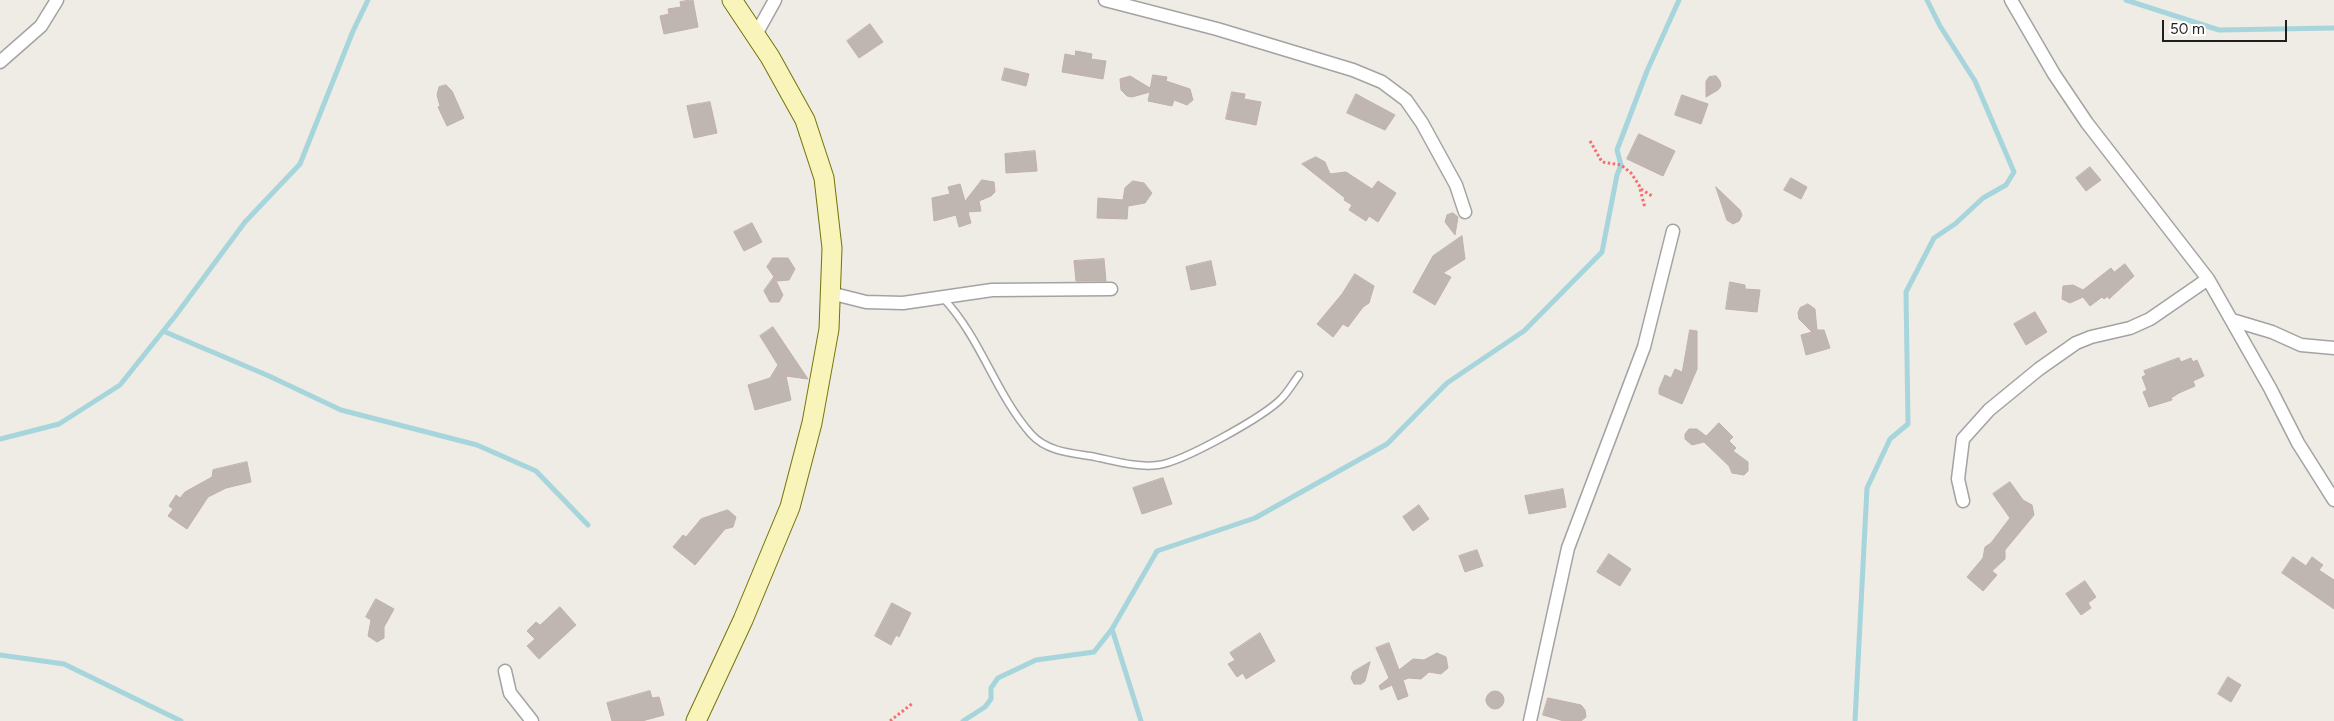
<!DOCTYPE html>
<html>
<head>
<meta charset="utf-8">
<style>
	body { margin:0 }
	#map { position:relative; width:2334px; height:721px; overflow:hidden; background:#efebe5; font-family:Figtree,sans-serif }
	canvas { display:block }
	.scale { position:absolute; left:2162px; top:20px; width:125px; height:22px; box-sizing:border-box; border:2px solid #1f1f1f; border-top:0; padding-left:6px; font-size:15px; line-height:18px; white-space:nowrap; color:#1f1f1f; -webkit-text-stroke:4px #fff; paint-order:stroke }
</style>
</head>
<body>
<div id="map">
<canvas width="2334" height="721"></canvas>
<div class="scale">50 m</div>
</div>
<script>
const context = document.querySelector('canvas').getContext('2d');
context.lineJoin = 'round';
function stroke(path, color, width, dash) { context.strokeStyle = color; context.lineWidth = width; context.lineCap = dash ? 'butt' : 'round'; context.setLineDash(dash || []); context.stroke(path); }
function fill(path, color) { context.fillStyle = color; context.fill(path, 'evenodd'); }
stroke(new Path2D(`
	M 2126,0 L 2219,30 L 2334,28
	M 163,331 L 269,376 L 341,410 L 477,445 L 536,471 L 588,525
	M 0,439 L 59,424 L 120,385 L 176,315 L 245,222 L 300,164 L 353,31 L 368,0
	M 1112,629 L 1141,721
	M 0,655 L 64,664 L 181,721
	M 963,721 L 985,707 L 991,699 L 991,688 L 998,678 L 1036,660 L 1094,652 L 1112,629 L 1157,551 L 1255,518 L 1387,444 L 1447,383 L 1524,331 L 1602,252 L 1617,175 L 1621,165 L 1617,150 L 1647,71 L 1679,0
	M 1855,721 L 1867,488 L 1890,439 L 1908,424 L 1906,292 L 1934,238 L 1955,224 L 1983,198 L 2006,185 L 2014,172 L 1975,81 L 1940,26 L 1927,0`), '#a7d5dc', 5);
const building = new Path2D(`
	M 693,0 L 698,27 L 664,34 L 660,16 L 669,14 L 668,9 L 681,7 L 680,2 Z
	M 870,24 L 883,42 L 859,58 L 847,41 Z
	M 1076,51 L 1092,54 L 1091,59 L 1106,61 L 1103,79 L 1062,72 L 1065,54 L 1075,56 Z
	M 1005,68 L 1029,74 L 1026,86 L 1002,80 Z
	M 1153,75 L 1167,77 L 1166,81 L 1190,89 L 1193,100 L 1187,105 L 1174,100 L 1172,106 L 1148,101 L 1150,92 L 1132,97 L 1127,96 L 1121,90 L 1120,79 L 1130,76 L 1150,88 Z
	M 1716,76 L 1720,81 L 1721,86 L 1718,90 L 1706,97 L 1706,81 L 1709,77 Z
	M 446,85 L 452,91 L 464,118 L 447,126 L 438,107 L 440,106 L 437,95 L 439,87 Z
	M 1232,92 L 1245,94 L 1244,99 L 1261,102 L 1256,125 L 1226,119 Z
	M 1356,94 L 1395,115 L 1385,130 L 1347,113 Z
	M 1682,95 L 1708,104 L 1701,124 L 1675,115 Z
	M 710,102 L 717,133 L 694,138 L 687,106 Z
	M 1639,134 L 1675,151 L 1663,176 L 1627,159 Z
	M 1035,151 L 1037,171 L 1006,173 L 1005,154 Z
	M 1316,157 L 1325,162 L 1330,174 L 1346,172 L 1372,189 L 1378,181 L 1396,193 L 1378,222 L 1369,216 L 1366,221 L 1349,210 L 1352,205 L 1344,200 L 1345,198 L 1302,164 Z
	M 2090,167 L 2101,180 L 2086,191 L 2076,178 Z
	M 1791,178 L 1807,187 L 1801,199 L 1784,190 Z
	M 982,180 L 994,182 L 995,192 L 991,196 L 979,201 L 981,211 L 968,212 L 971,223 L 959,227 L 956,215 L 934,221 L 932,198 L 950,194 L 948,187 L 960,184 L 965,201 Z
	M 1133,181 L 1144,183 L 1152,193 L 1145,203 L 1128,206 L 1127,219 L 1097,218 L 1098,198 L 1123,200 L 1125,188 Z
	M 1716,187 L 1740,210 L 1742,215 L 1739,221 L 1733,224 L 1727,220 Z
	M 1453,213 L 1458,217 L 1455,235 L 1445,222 L 1447,215 Z
	M 752,223 L 762,242 L 744,251 L 734,232 Z
	M 1462,236 L 1465,259 L 1443,273 L 1451,277 L 1435,305 L 1413,292 L 1433,256 Z
	M 773,258 L 788,258 L 795,269 L 789,280 L 777,281 L 767,267 Z
	M 1104,259 L 1106,281 L 1076,281 L 1074,261 Z
	M 1211,261 L 1216,285 L 1191,290 L 1186,267 Z
	M 2125,264 L 2134,276 L 2109,299 L 2108,296 L 2104,299 L 2102,297 L 2090,306 L 2083,297 L 2070,303 L 2062,299 L 2063,286 L 2073,285 L 2083,290 L 2111,268 L 2114,272 Z
	M 1355,274 L 1374,286 L 1369,303 L 1363,307 L 1348,327 L 1343,324 L 1333,337 L 1317,324 L 1342,294 Z
	M 774,277 L 783,295 L 779,302 L 770,302 L 764,291 Z
	M 1730,282 L 1745,285 L 1745,289 L 1760,290 L 1757,312 L 1726,309 Z
	M 1808,304 L 1815,309 L 1817,330 L 1824,330 L 1830,348 L 1806,355 L 1801,335 L 1812,332 L 1799,319 L 1798,313 L 1800,308 Z
	M 2035,312 L 2047,332 L 2026,345 L 2014,324 Z
	M 773,327 L 808,379 L 786,376 L 791,400 L 755,410 L 748,385 L 770,378 L 778,365 L 760,336 Z
	M 1690,330 L 1697,331 L 1697,369 L 1682,404 L 1659,394 L 1659,389 L 1665,375 L 1671,378 L 1675,369 L 1682,372 Z
	M 2179,358 L 2181,362 L 2191,358 L 2193,362 L 2197,360 L 2204,376 L 2193,381 L 2195,386 L 2179,393 L 2171,398 L 2172,400 L 2149,407 L 2143,392 L 2147,390 L 2142,377 L 2146,375 L 2144,371 Z
	M 1719,423 L 1733,437 L 1729,441 L 1736,448 L 1733,451 L 1748,462 L 1748,471 L 1744,475 L 1732,473 L 1729,466 L 1704,442 L 1692,445 L 1685,439 L 1685,434 L 1689,429 L 1697,429 L 1706,436 Z
	M 247,462 L 251,482 L 226,488 L 208,497 L 187,529 L 168,516 L 173,509 L 169,506 L 176,495 L 180,498 L 185,492 L 212,477 L 213,470 Z
	M 1163,478 L 1172,504 L 1142,514 L 1133,488 Z
	M 2010,482 L 2023,500 L 2032,505 L 2034,515 L 2005,550 L 2005,559 L 1992,571 L 1997,575 L 1983,591 L 1967,577 L 1983,558 L 1985,547 L 1991,543 L 2010,518 L 1993,494 Z
	M 1563,489 L 1566,507 L 1529,514 L 1525,496 Z
	M 1419,505 L 1429,519 L 1413,531 L 1403,517 Z
	M 728,510 L 736,517 L 733,527 L 725,529 L 695,565 L 673,547 L 683,535 L 686,537 L 701,519 Z
	M 1477,550 L 1483,566 L 1465,572 L 1459,556 Z
	M 1609,554 L 1631,569 L 1620,586 L 1597,572 Z
	M 2293,557 L 2306,566 L 2312,557 L 2323,565 L 2319,570 L 2334,580 L 2334,609 L 2282,573 Z
	M 2085,581 L 2096,597 L 2088,603 L 2091,608 L 2081,615 L 2066,594 Z
	M 376,599 L 394,609 L 384,627 L 384,638 L 377,642 L 368,636 L 371,620 L 366,617 Z
	M 892,603 L 911,613 L 899,637 L 896,635 L 891,645 L 875,636 Z
	M 560,607 L 576,625 L 539,659 L 527,646 L 535,639 L 527,631 L 536,622 L 540,625 Z
	M 1260,633 L 1275,661 L 1246,679 L 1243,673 L 1237,677 L 1228,664 L 1235,660 L 1230,653 Z
	M 1389,643 L 1399,670 L 1413,659 L 1424,660 L 1437,653 L 1446,657 L 1448,668 L 1441,674 L 1429,672 L 1421,679 L 1409,678 L 1403,680 L 1408,696 L 1398,700 L 1392,685 L 1381,690 L 1379,686 L 1389,678 L 1376,648 Z
	M 1370,662 L 1365,681 L 1361,684 L 1354,684 L 1351,678 L 1353,672 Z
	M 2228,677 L 2241,685 L 2231,702 L 2218,694 Z
	M 650,691 L 652,698 L 659,697 L 664,715 L 642,721 L 612,721 L 607,703 Z
	M1486 700a9 9 0 1 1 18 0a9 9 0 1 1-18 0Z
	M 1548,698 L 1581,705 L 1585,710 L 1586,717 L 1581,721 L 1564,721 L 1543,715 Z`);
fill(building, '#c0b6b1');
stroke(building, '#c1b0a8', 1);
const lane = new Path2D(`
	M 943,298 C 981,338 995,393 1031,434 C 1046,451 1070,453 1090,456 C 1112,460 1136,468 1158,465 C 1183,462 1263,417 1281,399 C 1288,392 1293,383 1299,375`);
const street = new Path2D(`
	M 1105,0 L 1217,29 L 1353,70 L 1382,82 L 1406,100 L 1422,123 L 1456,185 L 1465,212
	M 2011,0 L 2054,74 L 2087,123 L 2208,279 L 2270,388 L 2298,443 L 2334,500
	M 755,36 L 775,0
	M 0,62 L 41,26 L 57,0
	M 830,293 L 866,302 L 903,303 L 992,290 L 1111,289
	M 2232,320 L 2272,332 L 2301,345 L 2334,348
	M 1963,501 L 1958,479 L 1963,439 L 1989,410 L 2039,369 L 2076,343 L 2091,337 L 2130,328 L 2150,319 L 2208,279
	M 505,671 L 510,693 L 532,721
	M 1530,721 L 1568,548 L 1644,347 L 1673,231`);
const secondary = new Path2D(`
	M 696,721 L 743,620 L 790,507 L 812,423 L 829,329 L 832,248 L 824,178 L 805,120 L 770,57 L 732,0`);
stroke(lane, '#a3a3a3', 9);
stroke(street, '#a3a3a3', 15);
stroke(secondary, '#737408', 21);
stroke(new Path2D(`
	M 1590,141 L 1602,162 L 1621,165 L 1631,173 L 1639,185 L 1645,208
	M 1641,189 L 1652,196
	M 890,721 L 913,703`), '#f66f70', 3, [2.5, 2.5]);
stroke(lane, '#fff', 6);
stroke(street, '#fff', 12);
stroke(secondary, '#f8f4ba', 19);
</script>
</body>
</html>
